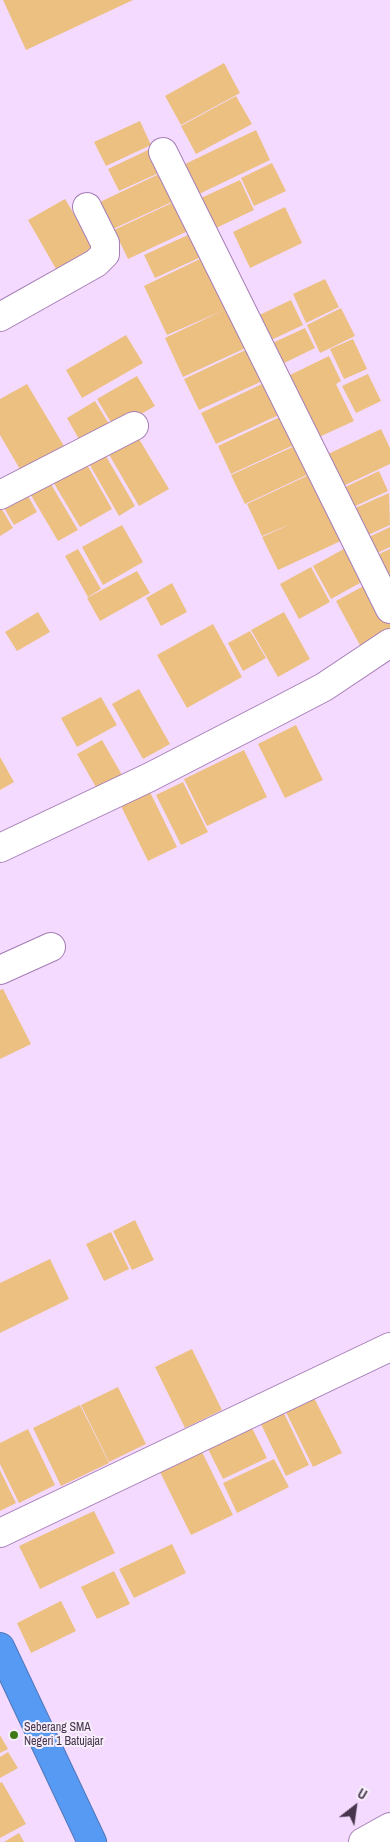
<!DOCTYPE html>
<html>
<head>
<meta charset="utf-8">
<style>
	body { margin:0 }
	#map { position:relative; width:390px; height:1842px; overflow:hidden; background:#f4daff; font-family:"Archivo Narrow",sans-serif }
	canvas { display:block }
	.north { position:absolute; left:330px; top:1782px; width:50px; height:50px; -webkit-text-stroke:4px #f7eefb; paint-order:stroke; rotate:30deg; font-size:14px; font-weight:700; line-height:20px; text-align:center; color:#46354d }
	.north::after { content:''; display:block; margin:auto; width:18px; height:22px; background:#46354d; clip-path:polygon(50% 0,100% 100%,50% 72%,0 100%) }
</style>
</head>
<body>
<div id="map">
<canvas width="390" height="1842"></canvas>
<div class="north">U</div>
</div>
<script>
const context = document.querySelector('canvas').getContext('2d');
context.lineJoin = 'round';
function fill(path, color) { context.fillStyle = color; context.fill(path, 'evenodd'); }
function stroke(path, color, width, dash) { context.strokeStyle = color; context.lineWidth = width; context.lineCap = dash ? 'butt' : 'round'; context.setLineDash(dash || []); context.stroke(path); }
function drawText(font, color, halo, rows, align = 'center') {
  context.font = font + ' "Archivo Narrow",sans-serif'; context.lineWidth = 4; context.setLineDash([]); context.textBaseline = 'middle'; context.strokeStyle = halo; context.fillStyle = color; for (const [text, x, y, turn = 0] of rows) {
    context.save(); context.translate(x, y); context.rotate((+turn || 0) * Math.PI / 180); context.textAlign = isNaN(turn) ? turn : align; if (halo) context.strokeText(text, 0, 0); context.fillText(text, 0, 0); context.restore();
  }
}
fill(new Path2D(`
	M 3,0 L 133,0 L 26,50 Z
	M 224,63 L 240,93 L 181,125 L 165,96 Z
	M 236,96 L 252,124 L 196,154 L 181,126 Z
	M 140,121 L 151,145 L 106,166 L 94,142 Z
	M 256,130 L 270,160 L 197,195 L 183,165 Z
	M 150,149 L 161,172 L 119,191 L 108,169 Z
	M 272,163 L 286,191 L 254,206 L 241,178 Z
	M 161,173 L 174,201 L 113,229 L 100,202 Z
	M 240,180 L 254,210 L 216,228 L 201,198 Z
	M 65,199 L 94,247 L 56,269 L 28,220 Z
	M 176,201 L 190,230 L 128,259 L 114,230 Z
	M 285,207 L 302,243 L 250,268 L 233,232 Z
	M 190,234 L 201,257 L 155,278 L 144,255 Z
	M 204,257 L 250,346 L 183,377 L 165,338 L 224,310 L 167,335 L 144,286 Z
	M 325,279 L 339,307 L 306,323 L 293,294 Z
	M 291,300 L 303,325 L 265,343 L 253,318 Z
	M 341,308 L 355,336 L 320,353 L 307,325 Z
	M 305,328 L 315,348 L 276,367 L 266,346 Z
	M 126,335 L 143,363 L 82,398 L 66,370 Z
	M 353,339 L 367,369 L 344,379 L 330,349 Z
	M 252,347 L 267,379 L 199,410 L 184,379 Z
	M 329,356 L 341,381 L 336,384 L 354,421 L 317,438 L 290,375 Z
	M 368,374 L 381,401 L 356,413 L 342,386 Z
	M 137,376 L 155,406 L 115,429 L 97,399 Z
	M 266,382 L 281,414 L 216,444 L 201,413 Z
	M 27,384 L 64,446 L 21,471 L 0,435 L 0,399 Z
	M 95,401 L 109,424 L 80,441 L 67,418 Z
	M 282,416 L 296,444 L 231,474 L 218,446 Z
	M 381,429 L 390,448 L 390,464 L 341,487 L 326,455 Z
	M 136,434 L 169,489 L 139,506 L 107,451 Z
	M 297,445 L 311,473 L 245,504 L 231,475 Z
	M 103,451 L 135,506 L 119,516 L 87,460 Z
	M 85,461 L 112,509 L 80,527 L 52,480 Z
	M 379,471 L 388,491 L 349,509 L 339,490 Z
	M 45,474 L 78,530 L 58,541 L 25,485 Z
	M 311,474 L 343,540 L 278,570 L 262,537 L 293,523 L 262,536 L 247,504 Z
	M 23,487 L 37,512 L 14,525 L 0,501 Z
	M 389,493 L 390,525 L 366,536 L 353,509 Z
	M 0,506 L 13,528 L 0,536 Z
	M 122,525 L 143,562 L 103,585 L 82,547 Z
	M 390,527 L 390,547 L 375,554 L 367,538 Z
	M 349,546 L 367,579 L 331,599 L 313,566 Z
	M 78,549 L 101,589 L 88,597 L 65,556 Z
	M 390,549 L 390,578 L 379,554 Z
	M 311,567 L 330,602 L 299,619 L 280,584 Z
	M 137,571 L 150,593 L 100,621 L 87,598 Z
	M 172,583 L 187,612 L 161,626 L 146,598 Z
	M 369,583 L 390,619 L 390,634 L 362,649 L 336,601 Z
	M 38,612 L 50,632 L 17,651 L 5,632 Z
	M 284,612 L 310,659 L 278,677 L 251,630 Z
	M 213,624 L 242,677 L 187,708 L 157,655 Z
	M 250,631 L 266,658 L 243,671 L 228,643 Z
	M 139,689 L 170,744 L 143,759 L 112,704 Z
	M 101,697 L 117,725 L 77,747 L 61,718 Z
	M 296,725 L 323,780 L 285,798 L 258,744 Z
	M 102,740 L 122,775 L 97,789 L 77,754 Z
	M 244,750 L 267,797 L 207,826 L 184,779 Z
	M 0,757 L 14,782 L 0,790 Z
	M 183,782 L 208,832 L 181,845 L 156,795 Z
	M 149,790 L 177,847 L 148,861 L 120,804 Z
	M 3,989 L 31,1044 L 0,1059 L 0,990 Z
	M 135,1220 L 154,1260 L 132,1270 L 113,1231 Z
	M 111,1232 L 129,1269 L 104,1281 L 86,1244 Z
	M 50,1259 L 69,1299 L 0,1333 L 0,1283 Z
	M 192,1349 L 222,1410 L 185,1428 L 155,1367 Z
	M 118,1387 L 146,1444 L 109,1462 L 81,1405 Z
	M 310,1390 L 342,1453 L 313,1467 L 282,1404 Z
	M 279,1403 L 309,1465 L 286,1476 L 256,1414 Z
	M 80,1405 L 109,1463 L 61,1486 L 33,1428 Z
	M 249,1422 L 267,1458 L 223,1479 L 205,1443 Z
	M 28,1429 L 55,1485 L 19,1503 L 0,1464 L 0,1443 Z
	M 202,1452 L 233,1515 L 191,1535 L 160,1472 Z
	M 274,1459 L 289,1487 L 237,1513 L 223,1483 Z
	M 0,1470 L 16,1503 L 0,1511 Z
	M 94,1511 L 115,1553 L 40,1589 L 19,1546 Z
	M 172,1544 L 186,1573 L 134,1598 L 119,1569 Z
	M 114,1571 L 130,1604 L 97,1619 L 81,1587 Z
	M 61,1601 L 76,1631 L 31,1653 L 17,1623 Z
	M 0,1735 L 8,1749 L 0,1753 Z
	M 8,1752 L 18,1768 L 0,1778 L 0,1757 Z
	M 2,1782 L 26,1824 L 0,1838 L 0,1783 Z
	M 19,1833 L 24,1842 L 4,1842 Z`), '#ecc081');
const street = new Path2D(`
	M 163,152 L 390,609
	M 0,317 L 96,263 L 105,254 L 105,243 L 87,207
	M 0,495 L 134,426
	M 0,848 L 150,777 L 280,710 L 324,687 L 390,643
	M 0,970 L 51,947
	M 0,1533 L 390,1347
	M 363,1842 L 390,1827`);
const highway = new Path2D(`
	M 0,1647 L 92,1842`);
stroke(street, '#a67db6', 30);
stroke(highway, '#5177b9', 30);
stroke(street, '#fff', 28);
stroke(highway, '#579af3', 28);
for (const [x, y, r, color] of [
	[14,1735,5,"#3d7a16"]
]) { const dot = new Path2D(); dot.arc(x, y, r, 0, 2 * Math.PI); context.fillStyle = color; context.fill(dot); stroke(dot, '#f7eefb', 2); }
drawText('12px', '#46354d', '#f7eefb', [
	["Seberang SMA",24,1728],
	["Negeri 1 Batujajar",24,1742]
], 'left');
</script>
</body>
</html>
